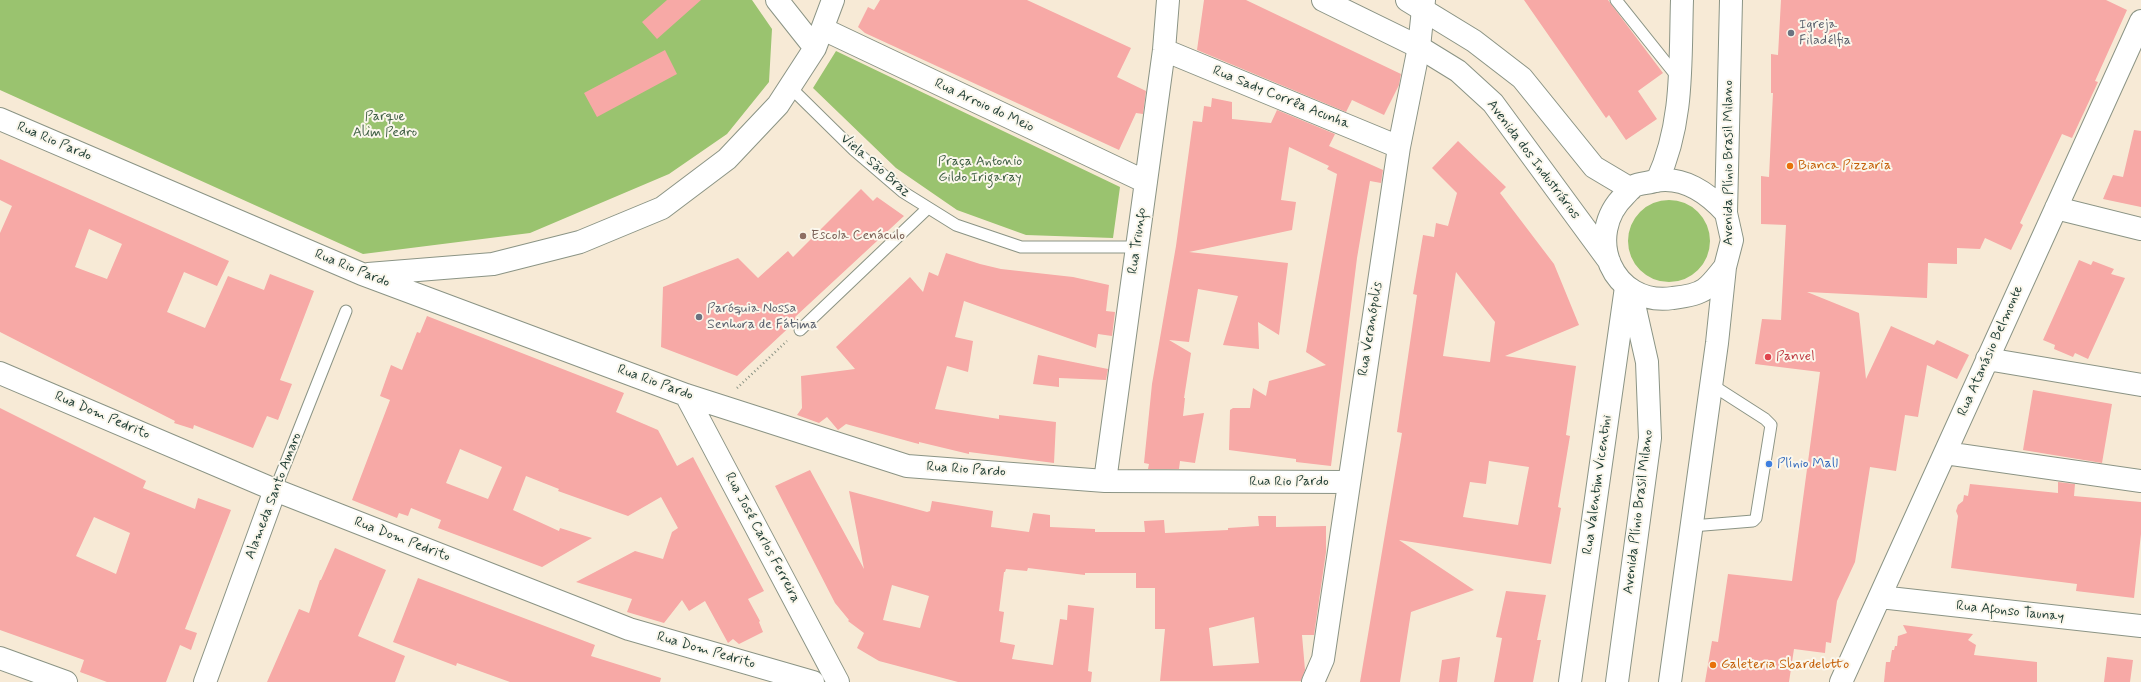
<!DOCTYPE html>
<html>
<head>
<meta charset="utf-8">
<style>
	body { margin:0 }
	canvas { display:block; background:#f7ead6 }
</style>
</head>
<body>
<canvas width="2141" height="682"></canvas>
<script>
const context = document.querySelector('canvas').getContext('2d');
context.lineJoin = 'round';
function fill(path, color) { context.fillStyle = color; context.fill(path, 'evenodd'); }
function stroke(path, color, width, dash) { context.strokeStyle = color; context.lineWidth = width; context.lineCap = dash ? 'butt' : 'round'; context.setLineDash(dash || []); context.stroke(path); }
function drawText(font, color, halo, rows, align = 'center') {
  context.font = font + ' Mynerve,sans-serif'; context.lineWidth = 4; context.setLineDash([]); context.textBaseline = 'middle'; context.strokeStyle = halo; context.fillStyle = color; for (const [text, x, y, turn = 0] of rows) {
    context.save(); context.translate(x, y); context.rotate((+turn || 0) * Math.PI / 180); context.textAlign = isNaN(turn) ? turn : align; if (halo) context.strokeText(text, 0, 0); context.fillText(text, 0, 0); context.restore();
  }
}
fill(new Path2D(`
	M 0,0 L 752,0 L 772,29 L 769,82 L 727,134 L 669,174 L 530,233 L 363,254 L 0,90 Z
	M 836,51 L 1120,187 L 1113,238 L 1026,235 L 957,210 L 896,168 L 813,88 Z
	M1628 241a41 41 0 1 1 82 0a41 41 0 1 1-82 0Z`), '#9ac36f');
fill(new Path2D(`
	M 667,0 L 701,0 L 657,39 L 642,22 Z
	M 880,0 L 1027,0 L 1131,48 L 1117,77 L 1146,91 L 1143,114 L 1136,113 L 1119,150 L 865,33 L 858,27 L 868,7 L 874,10 Z
	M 1204,0 L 1246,0 L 1401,74 L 1399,85 L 1384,115 L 1352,100 L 1346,112 L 1197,50 Z
	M 1524,0 L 1608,0 L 1663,73 L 1638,91 L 1657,119 L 1626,140 L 1609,115 L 1606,118 Z
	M 1781,0 L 2106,0 L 2127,10 L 2095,81 L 2098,82 L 2072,138 L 2062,134 L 2020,223 L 2023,225 L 2011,250 L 1985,238 L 1980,249 L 1957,248 L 1957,264 L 1928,263 L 1927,298 L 1807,292 L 1859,313 L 1866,379 L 1891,326 L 1934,345 L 1937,340 L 1969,355 L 1957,379 L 1927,365 L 1918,417 L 1905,415 L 1896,471 L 1870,467 L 1855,562 L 1837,601 L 1831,643 L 1826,642 L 1825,653 L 1794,649 L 1789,682 L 1705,682 L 1712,641 L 1718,642 L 1728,574 L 1792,581 L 1820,372 L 1755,364 L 1762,319 L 1781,320 L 1786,225 L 1761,224 L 1761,176 L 1769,177 L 1773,93 L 1771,93 L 1771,54 L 1778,55 Z
	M 665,50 L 677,74 L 597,117 L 584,93 Z
	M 1212,98 L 1232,102 L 1232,119 L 1271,123 L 1277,110 L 1335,134 L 1329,146 L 1383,170 L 1381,183 L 1370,181 L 1357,258 L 1331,466 L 1296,462 L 1296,459 L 1229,450 L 1230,410 L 1233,408 L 1250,408 L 1253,388 L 1266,396 L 1269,381 L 1326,365 L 1306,352 L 1337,174 L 1327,169 L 1329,166 L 1289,147 L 1281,200 L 1296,202 L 1292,230 L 1189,252 L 1288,263 L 1279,335 L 1258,322 L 1259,349 L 1223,345 L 1238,296 L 1198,289 L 1189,342 L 1169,340 L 1191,353 L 1184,398 L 1185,398 L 1183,416 L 1204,413 L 1195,463 L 1180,461 L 1179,469 L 1148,469 L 1149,464 L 1144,463 L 1152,384 L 1176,246 L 1193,121 L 1202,122 L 1204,106 L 1211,107 Z
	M 2134,130 L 2141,131 L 2141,207 L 2103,199 L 2113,175 L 2123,177 Z
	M 1458,141 L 1506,187 L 1500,193 L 1554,264 L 1579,325 L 1505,356 L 1576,366 L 1566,435 L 1570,436 L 1558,507 L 1561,508 L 1551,564 L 1399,540 L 1474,590 L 1411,612 L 1400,682 L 1360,682 L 1402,433 L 1397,432 L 1417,295 L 1413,294 L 1423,235 L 1434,237 L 1436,223 L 1448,226 L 1457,193 L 1432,168 ZM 1456,272 L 1495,322 L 1490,362 L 1443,356 ZM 1489,461 L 1529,467 L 1518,525 L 1463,517 L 1470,482 L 1486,484 Z
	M 0,159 L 229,261 L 217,286 L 184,272 L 167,312 L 205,328 L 228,276 L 264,290 L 270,274 L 314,291 L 280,380 L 292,384 L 278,420 L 267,416 L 253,448 L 194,425 L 193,429 L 174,423 L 175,421 L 0,332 L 0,233 L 12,206 L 0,200 ZM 89,229 L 122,244 L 107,279 L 75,267 Z
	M 861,189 L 873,201 L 877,197 L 904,216 L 795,317 L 797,320 L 737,376 L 661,347 L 663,287 L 738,258 L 758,278 L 788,251 L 793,257 Z
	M 946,253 L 980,264 L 1001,269 L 1073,277 L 1109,285 L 1106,311 L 1115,312 L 1112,336 L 1098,334 L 1096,348 L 964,301 L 955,337 L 973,341 L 968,372 L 947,366 L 935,409 L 999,419 L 999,415 L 1056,422 L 1054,463 L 969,452 L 969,454 L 919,442 L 919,444 L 915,443 L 846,424 L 838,430 L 827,417 L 819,423 L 797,415 L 802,408 L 801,376 L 855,369 L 836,347 L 910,277 L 923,292 L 929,272 L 938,276 Z
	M 2079,260 L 2091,265 L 2093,261 L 2114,269 L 2111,274 L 2125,278 L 2088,359 L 2075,353 L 2073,357 L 2054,349 L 2055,345 L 2043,340 Z
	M 427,316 L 624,393 L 616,412 L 658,430 L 677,466 L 693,457 L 764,591 L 748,599 L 760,621 L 759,622 L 763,632 L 739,644 L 733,639 L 728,643 L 705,601 L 689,611 L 682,600 L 664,623 L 627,612 L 632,599 L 576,582 L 635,551 L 663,559 L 672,532 L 678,528 L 661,497 L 628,516 L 558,491 L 559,489 L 526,476 L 513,510 L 559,531 L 560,528 L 592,538 L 542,567 L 438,528 L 441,520 L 411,508 L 408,516 L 399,513 L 397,518 L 352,500 L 390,400 L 380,396 L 391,365 L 402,370 L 417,332 L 420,333 ZM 460,449 L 502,467 L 488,499 L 446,483 Z
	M 1038,355 L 1108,369 L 1106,380 L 1059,378 L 1059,387 L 1033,384 Z
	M 2033,390 L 2112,404 L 2102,463 L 2023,450 Z
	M 0,408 L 146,481 L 143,488 L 195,509 L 198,498 L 231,510 L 185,629 L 197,633 L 191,650 L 180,645 L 166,682 L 107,682 L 80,672 L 84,660 L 0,630 ZM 94,517 L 130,533 L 116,574 L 76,556 Z
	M 810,470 L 864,569 L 849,491 L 927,512 L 930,511 L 932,501 L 993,511 L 991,527 L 1029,532 L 1033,513 L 1050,515 L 1050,527 L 1095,529 L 1095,532 L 1145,532 L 1144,521 L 1164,520 L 1165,533 L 1228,530 L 1228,528 L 1259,526 L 1258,516 L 1276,516 L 1276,527 L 1326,526 L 1326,552 L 1314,635 L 1302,635 L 1305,670 L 1301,681 L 1160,681 L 1165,629 L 1155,629 L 1155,588 L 1136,588 L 1136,573 L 1085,573 L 1085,575 L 1028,568 L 1027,571 L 1006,569 L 1005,572 L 1004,572 L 999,611 L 1004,612 L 1000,642 L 1015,645 L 1012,659 L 1053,665 L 1060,619 L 1067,620 L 1068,605 L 1094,608 L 1088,671 L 1092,672 L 1091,682 L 958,682 L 879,661 L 857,648 L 864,633 L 848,621 L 849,620 L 835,603 L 775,486 ZM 892,585 L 929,596 L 920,628 L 883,620 ZM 1254,617 L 1259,663 L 1213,666 L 1209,628 Z
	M 2058,482 L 2075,484 L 2074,496 L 2141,502 L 2141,534 L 2134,598 L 2076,591 L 2077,584 L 1951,568 L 1958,516 L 1956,511 L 1958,505 L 1963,501 L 1964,495 L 1968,496 L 1970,484 L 2058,493 Z
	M 335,548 L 386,570 L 358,636 L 405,656 L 395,682 L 267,682 L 299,609 L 309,613 L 320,580 L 321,580 Z
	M 418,578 L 595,645 L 591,656 L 661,678 L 660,682 L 510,682 L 457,663 L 456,666 L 393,642 Z
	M 1506,591 L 1546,595 L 1537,640 L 1541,640 L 1533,682 L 1494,682 L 1502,638 L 1496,637 Z
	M 1903,625 L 1973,634 L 1968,640 L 1976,645 L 1974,655 L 2037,662 L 2037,682 L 1884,682 L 1886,662 L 1890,662 L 1892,650 L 1894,650 L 1895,646 L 1897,646 L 1898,636 L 1907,633 Z
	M 1460,657 L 1457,682 L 1439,682 L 1442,660 Z
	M 2107,657 L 2133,660 L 2130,682 L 2104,682 Z`), '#f7a9a6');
const lane = new Path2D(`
	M 1616,0 L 1679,79
	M 790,87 L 854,150 L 903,192 L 956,225 L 1021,247 L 1137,247
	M 800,330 L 928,208
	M 275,490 L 346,311
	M 1692,526 L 1753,521 L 1756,518 L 1771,425 L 1765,419 L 1712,385`);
const street = new Path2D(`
	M 777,0 L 815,48
	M 823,29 L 1146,182
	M 1164,50 L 1399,147
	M 0,119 L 362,274 L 686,395 L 907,466 L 1105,481 L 1348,482
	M 2056,208 L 2141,229
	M 368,274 L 493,264 L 580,242 L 662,208 L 727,159 L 778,105 L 815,48 L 833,0
	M 1987,359 L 2141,385
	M 0,373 L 275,490 L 629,629 L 813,682
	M 686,395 L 838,682
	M 1945,453 L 2141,481
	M 1105,481 L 1164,50 L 1168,0
	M 1880,597 L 2141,626
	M 0,658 L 66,682
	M 205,682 L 275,490
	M 1313,682 L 1323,659 L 1399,147 L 1419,47 L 1424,0
	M 1570,682 L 1626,287
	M 1841,682 L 2141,21`);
const secondary = new Path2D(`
	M 1323,0 L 1419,47 L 1458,71 L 1493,103 L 1609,261
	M 1407,0 L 1474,41 L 1522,78 L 1594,167 L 1631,189
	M 1657,181 C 1684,123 1680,62 1682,0
	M 1725,267 C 1719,274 1712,284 1705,289 C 1697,295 1682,297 1673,298 C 1612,307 1583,235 1625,195 C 1628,192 1631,188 1634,186 C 1639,183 1649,183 1655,181 C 1683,176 1708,193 1726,213
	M 1617,682 L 1650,438 L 1647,362 L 1631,291
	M 1670,682 L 1717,343 L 1725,267 L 1732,240 L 1726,213 L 1731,0`);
stroke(lane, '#8b9485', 13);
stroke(street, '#8b9485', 24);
stroke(secondary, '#8b9485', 24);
stroke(new Path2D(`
	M 737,388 L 787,341`), '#8b9485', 2.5, [1, 3]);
stroke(lane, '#fff', 11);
stroke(street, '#fff', 22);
stroke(secondary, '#fff', 22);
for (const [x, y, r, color] of [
	[1791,33,4,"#6b7280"],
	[1790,166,4,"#e8710a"],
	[803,236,4,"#8d6e63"],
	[699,317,4,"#6b7280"],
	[1768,357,4,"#e0444e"],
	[1769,464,4,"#3f7fe0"],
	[1713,665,4,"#e8710a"]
]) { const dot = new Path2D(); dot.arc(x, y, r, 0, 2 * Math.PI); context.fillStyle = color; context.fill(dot); stroke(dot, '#fbf7ec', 1.5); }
drawText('14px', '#5b616d', '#fbf7ec', [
	["Igreja",1799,25],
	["Filadélfia",1799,41],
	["Paróquia Nossa",707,309],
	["Senhora de Fátima",707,325]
], 'left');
drawText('14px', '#1f3d34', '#fbf7ec', [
	["Rua Sady Corrêa Acunha",1281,98,22],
	["Rua Arroio do Meio",984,106,25],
	["Rua Rio Pardo",54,142,23],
	["Avenida dos Industriários",1533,160,53],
	["Avenida Plínio Brasil Milano",1729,163,-90],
	["Viela São Braz",875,166,41],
	["Rua Triunfo",1138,241,-82],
	["Rua Rio Pardo",352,269,22],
	["Rua Veranópolis",1371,329,-81],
	["Rua Atanásio Belmonte",1991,351,-66],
	["Rua Rio Pardo",655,383,20],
	["Rua Dom Pedrito",102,416,23],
	["Rua Rio Pardo",966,470,4],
	["Rua Rio Pardo",1289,482],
	["Rua Valentim Vicentini",1598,485,-82],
	["Alameda Santo Amaro",274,496,-69],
	["Avenida Plínio Brasil Milano",1639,512,-83],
	["Rua José Carlos Ferreira",762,538,62],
	["Rua Dom Pedrito",402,540,21],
	["Rua Afonso Taunay",2010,612,6],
	["Rua Dom Pedrito",706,651,16]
]);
drawText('14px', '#3e5e43', '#fbf7ec', [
	["Parque",385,117],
	["Alim Pedro",385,133],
	["Praça Antonio",980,162],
	["Gildo Irigaray",980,178]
]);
drawText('14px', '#c56008', '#fbf7ec', [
	["Bianca Pizzaria",1798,166],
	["Galeteria Sbardelotto",1721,665]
], 'left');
drawText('14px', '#785e54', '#fbf7ec', [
	["Escola Cenáculo",811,236]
], 'left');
drawText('14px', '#be3a42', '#fbf7ec', [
	["Panvel",1776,357]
], 'left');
drawText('14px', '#366cbe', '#fbf7ec', [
	["Plínio Mall",1777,464]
], 'left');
</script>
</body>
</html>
